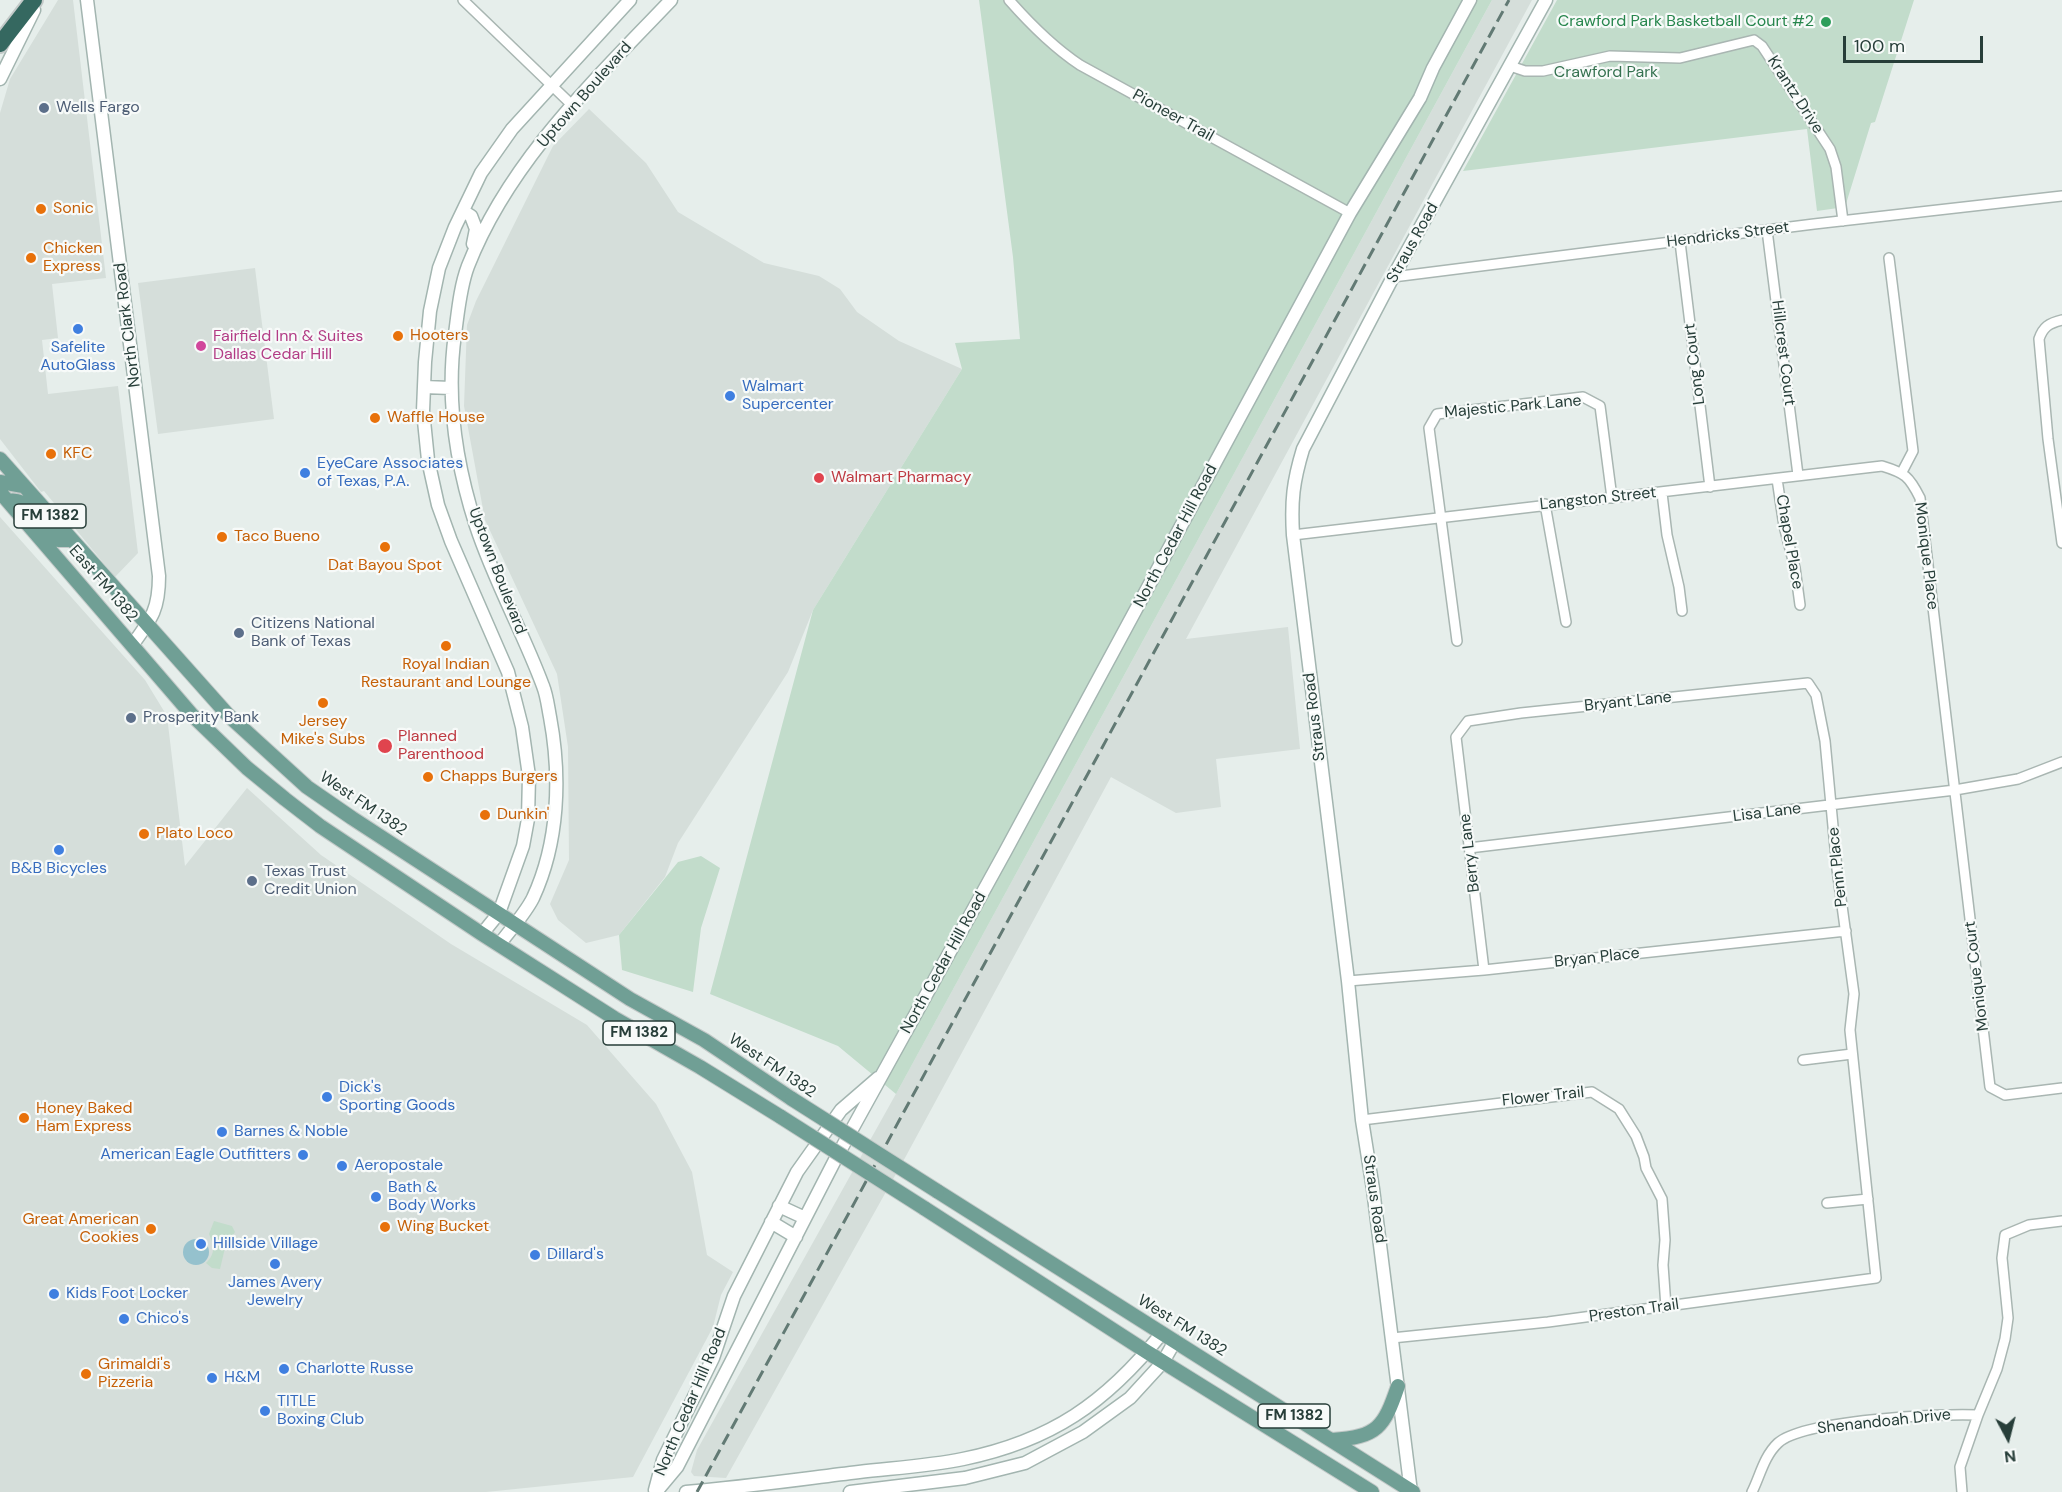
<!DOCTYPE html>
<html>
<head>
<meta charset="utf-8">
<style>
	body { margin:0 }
	#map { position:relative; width:2062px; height:1492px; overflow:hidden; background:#e6eeeb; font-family:"DM Sans",sans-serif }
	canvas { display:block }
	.north { position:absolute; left:1978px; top:1408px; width:60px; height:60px; -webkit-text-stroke:4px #f7faf9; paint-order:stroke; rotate:173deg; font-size:16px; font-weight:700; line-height:24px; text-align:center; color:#273e39 }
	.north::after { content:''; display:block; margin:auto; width:21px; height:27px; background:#273e39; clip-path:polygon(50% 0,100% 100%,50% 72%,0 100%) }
	.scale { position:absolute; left:1843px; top:36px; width:140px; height:27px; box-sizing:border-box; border:3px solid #273e39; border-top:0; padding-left:8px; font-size:18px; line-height:21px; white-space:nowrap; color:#273e39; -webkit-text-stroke:4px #f7faf9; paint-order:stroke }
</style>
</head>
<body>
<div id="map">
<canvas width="2062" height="1492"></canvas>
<div class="north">N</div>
<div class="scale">100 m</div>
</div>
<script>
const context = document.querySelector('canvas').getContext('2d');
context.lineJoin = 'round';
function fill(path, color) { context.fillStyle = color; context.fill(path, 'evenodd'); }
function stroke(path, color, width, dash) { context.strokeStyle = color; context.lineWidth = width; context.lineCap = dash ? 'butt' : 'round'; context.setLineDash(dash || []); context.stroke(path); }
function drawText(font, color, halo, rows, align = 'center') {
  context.font = font + ' "DM Sans",sans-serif'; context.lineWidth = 4.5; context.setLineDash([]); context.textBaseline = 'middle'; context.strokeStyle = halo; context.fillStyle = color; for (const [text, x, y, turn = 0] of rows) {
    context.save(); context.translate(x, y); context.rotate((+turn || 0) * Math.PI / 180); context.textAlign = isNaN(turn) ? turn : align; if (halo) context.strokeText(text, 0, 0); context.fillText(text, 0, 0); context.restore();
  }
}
fill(new Path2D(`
	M 58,0 L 73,0 L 106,278 L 52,284 L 58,338 L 42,340 L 48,394 L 118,386 L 138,553 L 115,577 L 44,491 L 41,492 L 0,439 L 0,113 L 10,79 Z
	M 1492,0 L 1532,0 L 1186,639 L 1288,627 L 1300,749 L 1216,759 L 1221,807 L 1176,813 L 1111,777 L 906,1156 L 726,1478 L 694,1476 L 691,1472 L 697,1450 L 897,1092 Z
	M 589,109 L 646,163 L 678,212 L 764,263 L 819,276 L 840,289 L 857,312 L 899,341 L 962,369 L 813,610 L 788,672 L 678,843 L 665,877 L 619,935 L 586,943 L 558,920 L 550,904 L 569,860 L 568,747 L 557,674 L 485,520 L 464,406 L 467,325 L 476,301 L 553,146 Z
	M 255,268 L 274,419 L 158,434 L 138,283 Z
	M 0,517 L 145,680 L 167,716 L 185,866 L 247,788 L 321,855 L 451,944 L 587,1025 L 656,1104 L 692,1172 L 707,1255 L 733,1272 L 721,1295 L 713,1327 L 633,1477 L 486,1492 L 0,1492 Z`), '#d5deda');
fill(new Path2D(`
	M 979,0 L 1492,0 L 896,1094 L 838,1046 L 710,994 L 813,610 L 962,369 L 955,343 L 1020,339 L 1013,257 Z
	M 1557,0 L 1914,0 L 1875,122 L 1871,123 L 1845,207 L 1817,211 L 1807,129 L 1463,171 Z
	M 701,856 L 720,868 L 701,928 L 693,992 L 622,970 L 619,935 L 678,862 Z
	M 214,1221 L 232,1226 L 235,1232 L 225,1248 L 220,1269 L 212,1268 L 206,1263 C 216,1253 214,1246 209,1234 Z`), '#c2dccb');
fill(new Path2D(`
	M183 1252a13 13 0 1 1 26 0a13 13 0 1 1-26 0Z`), '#95c1cd');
const street = new Path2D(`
	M 463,0 L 572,105
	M 1009,0 C 1031,25 1053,47 1080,65 L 1350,213
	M 1510,66 L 1525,71 L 1543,71 L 1610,56 L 1680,58 L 1754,40 L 1762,46 L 1830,149 L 1836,167 L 1843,221
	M 1767,230 L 1798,475
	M 1680,242 L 1710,487
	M 1889,258 L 1913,451 L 1902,472
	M 1393,277 L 1814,224 L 2062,196
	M 2062,320 C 2049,323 2043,327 2039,339 L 2048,439 L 2062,543
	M 1777,479 L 1784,526 L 1795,568 L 1800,605
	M 1662,493 L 1667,535 L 1679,587 L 1682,611
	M 1545,504 L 1566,622
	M 1293,535 C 1489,511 1686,490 1882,466 C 1905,473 1909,476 1920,498 L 1990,1087 L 2005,1095 L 2062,1088
	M 1457,641 L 1429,428 L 1437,414 L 1583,397 L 1600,406 L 1612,498
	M 1469,848 L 1955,790 L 2018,779 L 2062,762
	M 1348,981 L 1484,970 L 1846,931
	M 1803,1060 L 1852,1054
	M 1362,1120 L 1592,1092 L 1619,1109 L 1636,1136 L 1644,1157 L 1646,1168 L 1662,1199 L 1665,1240 L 1663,1265 L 1666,1307
	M 1827,1203 L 1868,1199
	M 1392,1338 L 1548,1322 L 1876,1278 L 1850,1030 L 1854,994 L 1837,869 L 1825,741 L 1816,695 L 1808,683 L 1521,713 L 1468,721 L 1456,737 L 1484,970
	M 1752,1492 C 1760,1476 1764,1456 1778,1443 C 1803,1420 1940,1413 1978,1415
	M 1962,1492 L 1960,1467 L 1978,1415 L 1997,1369 L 2005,1339 L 2008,1318 L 2002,1258 L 2005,1235 L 2029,1225 L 2062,1221`);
const secondary = new Path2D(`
	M 87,0 L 159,576 C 159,609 152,618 133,644
	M 0,79 L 34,10
	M 463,211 L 471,216 L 476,229 L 473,244
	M 424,387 L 451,388
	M 482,934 L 499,913 L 523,846 L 528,819 L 529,776 L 522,727 L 508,672 L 451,541 L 438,505 L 428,460 L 423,411 L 425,362 L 430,311 L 439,268 L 455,227 L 481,173 L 512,129 L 630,0
	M 499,945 C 510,930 525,914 533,898 C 559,842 561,776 550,717 C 548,707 547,696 543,686 C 523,632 494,581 476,526 C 456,464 446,398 455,334 C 458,312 460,287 468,266 C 509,161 594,81 671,0
	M 779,1206 L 805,1218
	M 771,1222 L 796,1237
	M 655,1490 L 663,1460 L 713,1358 L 734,1296 L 797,1172 L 841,1110 L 878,1078
	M 656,1492 L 677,1467 L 835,1160 L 1005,852 L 1350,213 L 1420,98 L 1433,68 L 1470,0
	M 686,1492 C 744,1487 801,1479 859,1472 C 893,1468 929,1466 963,1459 C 1051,1441 1106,1403 1162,1333
	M 850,1492 L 965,1478 L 1025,1463 L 1083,1432 L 1130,1398 L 1163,1362 L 1175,1341
	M 1411,1492 L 1373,1189 L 1362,1120 L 1348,981 L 1293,535 C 1291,501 1293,482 1303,449 L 1393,277 L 1546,0`);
const primary = new Path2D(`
	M 0,459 L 228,715 L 307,787 L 352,818 L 630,999 L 704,1040 L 792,1099
	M 0,482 L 23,486
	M 0,492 L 192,715 L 247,768 L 285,799 L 320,826 L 482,934 L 614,1018 L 700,1067 L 781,1117
	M 8,501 C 29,496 46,526 58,540 L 72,540
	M 937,1191 L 1413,1492
	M 924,1208 L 1147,1352 L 1372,1492
	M 1332,1440 C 1378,1437 1384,1427 1398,1386`);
const highway = new Path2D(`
	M 0,44 L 34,0`);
stroke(street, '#a9b6b2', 12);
stroke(secondary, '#a3b5b0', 15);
stroke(primary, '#c3c9c8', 16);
stroke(highway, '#c3c9c8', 20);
stroke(street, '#fff', 9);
stroke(secondary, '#fff', 12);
stroke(primary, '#709f95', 14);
stroke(highway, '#356860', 16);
stroke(new Path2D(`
	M 697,1492 L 1509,0`), '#627a74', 3, [12, 6]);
const primaryBridge = new Path2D(`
	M 792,1099 L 937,1191
	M 781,1117 L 924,1208`);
stroke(primaryBridge, '#c3c9c8', 16, []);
stroke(primaryBridge, '#709f95', 14);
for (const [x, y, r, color] of [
	[1826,22,6,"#2e9e5b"],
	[44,108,6,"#5c6f8a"],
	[41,209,6,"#e8710a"],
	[31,258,6,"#e8710a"],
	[78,329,6,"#3f7fe0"],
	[398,336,6,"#e8710a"],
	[201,346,6,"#d1479c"],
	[730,396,6,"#3f7fe0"],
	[375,418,6,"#e8710a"],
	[51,454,6,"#e8710a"],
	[305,473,6,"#3f7fe0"],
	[819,478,6,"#e0444e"],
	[222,537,6,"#e8710a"],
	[385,547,6,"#e8710a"],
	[239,633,6,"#5c6f8a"],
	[446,646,6,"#e8710a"],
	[323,703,6,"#e8710a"],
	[131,718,6,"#5c6f8a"],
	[385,746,8,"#e0444e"],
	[428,777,6,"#e8710a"],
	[485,815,6,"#e8710a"],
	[144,834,6,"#e8710a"],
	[59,850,6,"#3f7fe0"],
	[252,881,6,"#5c6f8a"],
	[327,1097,6,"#3f7fe0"],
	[24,1118,6,"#e8710a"],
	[222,1132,6,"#3f7fe0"],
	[303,1155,6,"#3f7fe0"],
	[342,1166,6,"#3f7fe0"],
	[376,1197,6,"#3f7fe0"],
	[385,1227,6,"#e8710a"],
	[151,1229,6,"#e8710a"],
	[201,1244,6,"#3f7fe0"],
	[535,1255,6,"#3f7fe0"],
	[275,1264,6,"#3f7fe0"],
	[54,1294,6,"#3f7fe0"],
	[124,1319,6,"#3f7fe0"],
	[284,1369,6,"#3f7fe0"],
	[86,1374,6,"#e8710a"],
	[212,1378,6,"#3f7fe0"],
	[265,1411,6,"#3f7fe0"]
]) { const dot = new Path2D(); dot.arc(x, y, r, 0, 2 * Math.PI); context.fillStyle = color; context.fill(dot); stroke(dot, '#f7faf9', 2); }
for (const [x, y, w] of [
	[50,516,72],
	[639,1033,72],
	[1294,1416,72]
]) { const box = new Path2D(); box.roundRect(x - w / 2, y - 12, w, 24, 4.5); context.fillStyle = '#f7faf9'; context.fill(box); stroke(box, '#273e39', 1.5); }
drawText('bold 15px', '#273e39', null, [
	["FM 1382",50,516],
	["FM 1382",639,1033],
	["FM 1382",1294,1416]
]);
drawText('16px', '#27864d', '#f7faf9', [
	["Crawford Park Basketball Court #2",1814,22]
], 'right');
drawText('16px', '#357250', '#f7faf9', [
	["Crawford Park",1606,73]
]);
drawText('16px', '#273e39', '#f7faf9', [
	["Uptown Boulevard",585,95,-49],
	["Krantz Drive",1795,95,57],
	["Pioneer Trail",1173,116,29],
	["Hendricks Street",1728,235,-7],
	["Straus Road",1413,243,-61],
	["North Clark Road",128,325,-97],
	["Hillcrest Court",1783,353,83],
	["Long Court",1695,364,-97],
	["Majestic Park Lane",1513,407,-5],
	["Langston Street",1598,499,-6],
	["North Cedar Hill Road",1176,536,-62],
	["Chapel Place",1789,542,80],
	["Monique Place",1926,556,83],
	["Uptown Boulevard",497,571,69],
	["East FM 1382",103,584,49],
	["Bryant Lane",1628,702,-6],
	["Straus Road",1315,717,-97],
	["West FM 1382",363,804,34],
	["Lisa Lane",1767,813,-7],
	["Berry Lane",1470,853,-97],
	["Penn Place",1838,867,-96],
	["Bryan Place",1597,958,-6],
	["North Cedar Hill Road",944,963,-61],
	["Monique Court",1977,976,-97],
	["West FM 1382",772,1066,34],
	["Flower Trail",1543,1097,-6],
	["Straus Road",1374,1199,82],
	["Preston Trail",1634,1311,-8],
	["West FM 1382",1182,1326,32],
	["North Cedar Hill Road",691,1402,-67],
	["Shenandoah Drive",1884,1422,-6]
]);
drawText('16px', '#4e5e75', '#f7faf9', [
	["Wells Fargo",56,108],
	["Citizens National",251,624],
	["Bank of Texas",251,642],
	["Prosperity Bank",143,718],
	["Texas Trust",264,872],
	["Credit Union",264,890]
], 'left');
drawText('16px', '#c56008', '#f7faf9', [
	["Sonic",53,209],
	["Chicken",43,249],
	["Express",43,267],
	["Hooters",410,336],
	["Waffle House",387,418],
	["KFC",63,454],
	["Taco Bueno",234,537],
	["Dat Bayou Spot",385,566,"center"],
	["Royal Indian",446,665,"center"],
	["Restaurant and Lounge",446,683,"center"],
	["Jersey",323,722,"center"],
	["Mike's Subs",323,740,"center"],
	["Chapps Burgers",440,777],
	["Dunkin'",497,815],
	["Plato Loco",156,834],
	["Honey Baked",36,1109],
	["Ham Express",36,1127],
	["Great American",139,1220,"right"],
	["Cookies",139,1238,"right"],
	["Wing Bucket",397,1227],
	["Grimaldi's",98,1365],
	["Pizzeria",98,1383]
], 'left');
drawText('16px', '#b23c85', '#f7faf9', [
	["Fairfield Inn & Suites",213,337],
	["Dallas Cedar Hill",213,355]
], 'left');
drawText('16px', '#366cbe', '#f7faf9', [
	["Safelite",78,348,"center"],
	["AutoGlass",78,366,"center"],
	["Walmart",742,387],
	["Supercenter",742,405],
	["EyeCare Associates",317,464],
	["of Texas, P.A.",317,482],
	["B&B Bicycles",59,869,"center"],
	["Dick's",339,1088],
	["Sporting Goods",339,1106],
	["Barnes & Noble",234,1132],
	["American Eagle Outfitters",291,1155,"right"],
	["Aeropostale",354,1166],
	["Bath &",388,1188],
	["Body Works",388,1206],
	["Hillside Village",213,1244],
	["Dillard's",547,1255],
	["James Avery",275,1283,"center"],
	["Jewelry",275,1301,"center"],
	["Kids Foot Locker",66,1294],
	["Chico's",136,1319],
	["Charlotte Russe",296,1369],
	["H&M",224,1378],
	["TITLE",277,1402],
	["Boxing Club",277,1420]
], 'left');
drawText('16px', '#be3a42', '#f7faf9', [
	["Walmart Pharmacy",831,478],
	["Planned",398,737],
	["Parenthood",398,755]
], 'left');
</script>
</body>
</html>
